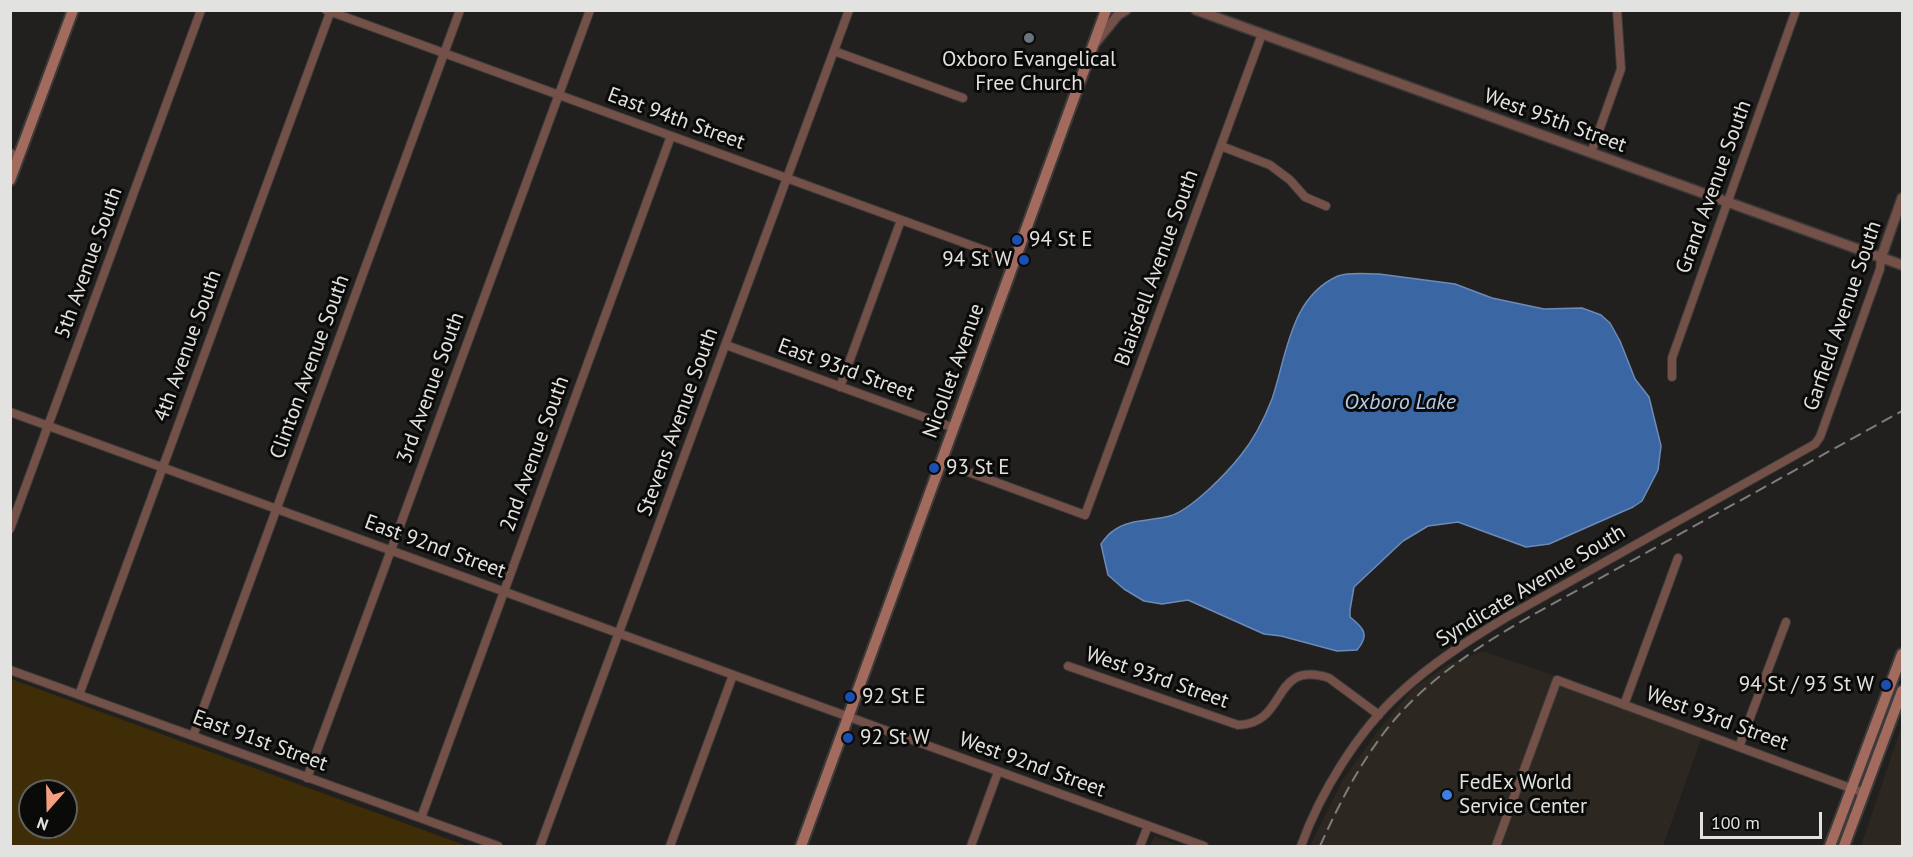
<!DOCTYPE html>
<html>
<head>
<meta charset="utf-8">
<style>
	body { margin:0 }
	#map { position:relative; width:1913px; height:857px; overflow:hidden; background:#21201e; font-family:"PT Sans",sans-serif }
	canvas { display:block }
	.frame { position:absolute; inset:0; border:12px solid #e2e2e0; pointer-events:none }
	.north { position:absolute; left:18px; top:779px; width:60px; height:60px; box-sizing:border-box; background:#0a0a09; border:2px solid #60605f; border-radius:50%; rotate:200deg; font-size:16px; font-weight:700; line-height:24px; text-align:center; color:#e2e2e0 }
	.north::after { content:''; display:block; margin:auto; width:21px; height:27px; background:#f2a07f; clip-path:polygon(50% 0,100% 100%,50% 72%,0 100%) }
	.scale { position:absolute; left:1700px; top:812px; width:122px; height:27px; box-sizing:border-box; border:3px solid #e2e2e0; border-top:0; padding-left:8px; font-size:18px; line-height:21px; white-space:nowrap; color:#e2e2e0; -webkit-text-stroke:4px #0a0a09; paint-order:stroke }
</style>
</head>
<body>
<div id="map">
<canvas width="1913" height="857"></canvas>
<div class="frame"></div>
<div class="north">N</div>
<div class="scale">100 m</div>
</div>
<script>
const context = document.querySelector('canvas').getContext('2d');
context.lineJoin = 'round';
function fill(path, color) { context.fillStyle = color; context.fill(path, 'evenodd'); }
function stroke(path, color, width, dash) { context.strokeStyle = color; context.lineWidth = width; context.lineCap = dash ? 'butt' : 'round'; context.setLineDash(dash || []); context.stroke(path); }
function drawText(font, color, halo, rows, align = 'center') {
  context.font = font + ' "PT Sans",sans-serif'; context.lineWidth = 6; context.setLineDash([]); context.textBaseline = 'middle'; context.strokeStyle = halo; context.fillStyle = color; for (const [text, x, y, turn = 0] of rows) {
    context.save(); context.translate(x, y); context.rotate((+turn || 0) * Math.PI / 180); context.textAlign = isNaN(turn) ? turn : align; if (halo) context.strokeText(text, 0, 0); context.fillText(text, 0, 0); context.restore();
  }
}
fill(new Path2D(`
	M 1483,651 L 1705,728 L 1663,846 L 1310,846 L 1342,781 L 1378,731 L 1414,688 L 1449,664 Z
	M 1901,728 L 1902,728 L 1902,846 L 1861,846 Z
	M 1154,836 L 1183,846 L 1150,846 Z`), '#2c2821');
fill(new Path2D(`
	M 11,679 L 467,846 L 11,846 ZM 30,791 L 66,791 L 66,827 L 30,827 Z`), '#3f2d08');
const water = new Path2D(`
	M 1379,274 L 1455,284 L 1492,298 L 1544,309 L 1582,308 L 1601,315 L 1610,323 L 1620,341 L 1635,379 L 1649,397 L 1661,446 L 1658,470 L 1642,501 L 1633,507 L 1549,544 L 1526,547 L 1458,522 L 1428,526 L 1403,541 L 1354,587 L 1350,610 L 1350,617 C 1364,628 1370,635 1357,650 L 1337,651 L 1281,636 L 1264,634 L 1188,600 L 1162,604 L 1144,601 L 1124,589 L 1108,575 L 1101,544 C 1104,540 1108,534 1113,531 C 1128,519 1152,521 1170,516 C 1191,510 1227,473 1241,455 C 1254,439 1265,417 1272,399 C 1287,355 1290,297 1338,276 C 1349,272 1367,274 1379,274 Z`);
fill(water, '#3a66a4');
stroke(water, '#6c8bb6', 1.5);
const minor = new Path2D(`
	M 326,10 L 1014,261
	M 834,51 L 963,98
	M 1221,146 L 1270,165 L 1290,180 L 1305,197 L 1326,206
	M 10,153 L 19,156
	M 1591,153 L 1621,69 L 1617,10
	M 726,345 L 954,428
	M 1672,377 L 1672,358 L 1796,10
	M 840,387 L 901,220
	M 10,412 L 1204,846
	M 941,462 L 1085,515 L 1262,34
	M 10,529 L 201,10
	M 1068,666 L 1238,725 C 1289,724 1270,659 1329,678 L 1379,715
	M 10,670 L 498,846
	M 79,695 L 331,10
	M 1624,705 L 1678,558
	M 193,736 L 460,10
	M 1739,747 L 1786,622
	M 307,778 L 590,10
	M 421,818 L 671,136
	M 540,846 L 849,10
	M 670,846 L 733,675
	M 971,846 L 998,772
	M 1140,846 L 1148,826
	M 1301,846 C 1320,793 1358,731 1400,693 C 1431,664 1469,640 1505,618 L 1815,444 L 1820,437 L 1880,269 L 1881,258
	M 1496,846 L 1557,680 L 1864,793`);
const tertiary = new Path2D(`
	M 1196,10 L 1902,265
	M 1096,42 L 1118,15 L 1126,10
	M 1881,258 L 1902,198`);
const secondary = new Path2D(`
	M 10,180 L 73,10
	M 801,846 L 1106,10
	M 1830,846 L 1902,654
	M 1844,846 L 1902,691`);
stroke(minor, '#3c3b39', 10);
stroke(tertiary, '#3c3b39', 12);
stroke(secondary, '#3c3b39', 14);
stroke(minor, '#735048', 8);
stroke(tertiary, '#735048', 9);
stroke(secondary, '#a36a5e', 10);
stroke(new Path2D(`
	M 1320,846 C 1344,793 1372,739 1415,698 C 1470,645 1546,608 1613,571 C 1709,518 1806,464 1902,411`), '#7d7d7b', 2, [12, 6]);
for (const [x, y, r, color] of [
	[1029,38,6,"#6b7280"],
	[1017,240,6,"#1a4fb4"],
	[1024,260,6,"#1a4fb4"],
	[934,468,6,"#1a4fb4"],
	[1886,685,6,"#1a4fb4"],
	[850,697,6,"#1a4fb4"],
	[848,738,6,"#1a4fb4"],
	[1447,795,6,"#3f7fe0"]
]) { const dot = new Path2D(); dot.arc(x, y, r, 0, 2 * Math.PI); context.fillStyle = color; context.fill(dot); stroke(dot, '#0a0a09', 2); }
drawText('21px', '#e2e2e0', '#0a0a09', [
	["Oxboro Evangelical",1029,60,"center"],
	["Free Church",1029,84,"center"],
	["94 St E",1029,240],
	["94 St W",1012,260,"right"],
	["93 St E",946,468],
	["94 St / 93 St W",1874,685,"right"],
	["92 St E",862,697],
	["92 St W",860,738],
	["FedEx World",1459,783],
	["Service Center",1459,807]
], 'left');
drawText('21px', '#e2e2e0', '#0a0a09', [
	["East 94th Street",676,119,20],
	["West 95th Street",1555,121,20],
	["Grand Avenue South",1714,187,-70],
	["5th Avenue South",89,263,-70],
	["Blaisdell Avenue South",1157,268,-70],
	["Garfield Avenue South",1843,316,-71],
	["4th Avenue South",188,346,-70],
	["Clinton Avenue South",310,367,-70],
	["East 93rd Street",846,370,20],
	["Nicollet Avenue",954,371,-70],
	["3rd Avenue South",431,388,-70],
	["Stevens Avenue South",678,422,-70],
	["2nd Avenue South",535,454,-70],
	["East 92nd Street",435,547,20],
	["Syndicate Avenue South",1531,586,-31],
	["West 93rd Street",1157,678,19],
	["West 93rd Street",1717,719,20],
	["East 91st Street",260,741,20],
	["West 92nd Street",1032,765,20]
]);
drawText('italic 22px', '#b1caed', '#0a0a09', [
	["Oxboro Lake",1400,403]
]);
</script>
</body>
</html>
